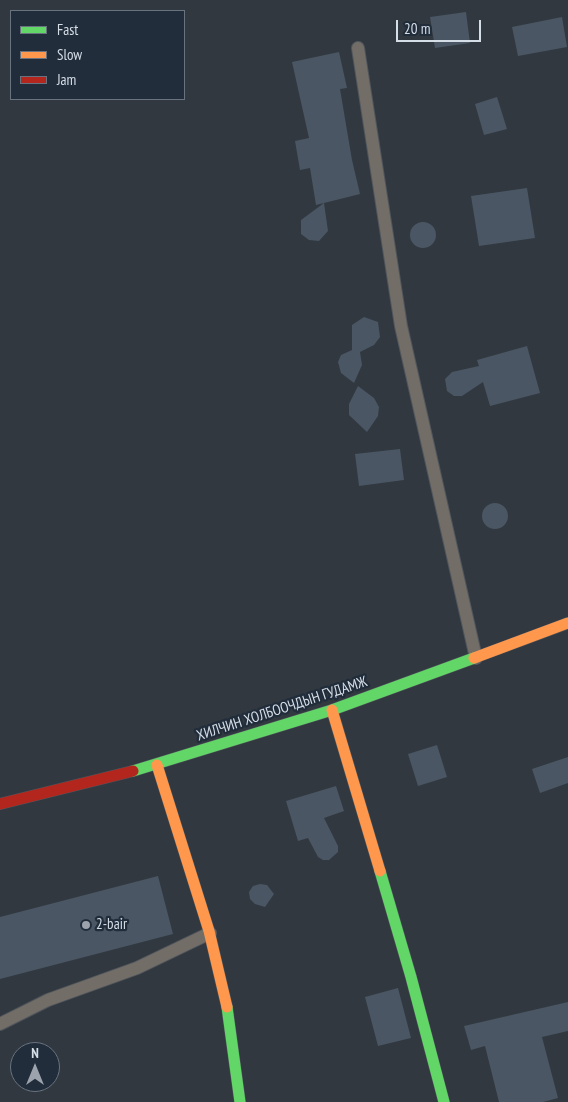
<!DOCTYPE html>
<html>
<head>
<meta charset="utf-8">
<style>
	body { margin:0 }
	#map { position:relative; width:568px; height:1102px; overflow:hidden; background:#313840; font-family:"PT Sans Narrow",sans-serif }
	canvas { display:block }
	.legend { position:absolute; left:10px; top:10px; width:175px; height:90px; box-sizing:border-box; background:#212d3b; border:1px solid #697380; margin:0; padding:6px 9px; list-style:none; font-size:15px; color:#d5dde7 }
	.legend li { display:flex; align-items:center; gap:10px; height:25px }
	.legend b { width:25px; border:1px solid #697380 }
	.north { position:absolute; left:10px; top:1042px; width:50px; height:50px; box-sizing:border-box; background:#212d3b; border:1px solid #697380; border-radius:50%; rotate:0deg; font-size:14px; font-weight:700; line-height:20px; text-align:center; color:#d5dde7 }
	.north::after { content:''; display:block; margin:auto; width:18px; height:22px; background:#9ca3ad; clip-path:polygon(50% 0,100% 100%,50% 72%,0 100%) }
	.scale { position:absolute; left:396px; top:20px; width:85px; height:22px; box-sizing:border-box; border:2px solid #d5dde7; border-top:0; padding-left:6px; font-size:15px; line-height:18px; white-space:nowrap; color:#d5dde7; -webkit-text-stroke:4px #212d3b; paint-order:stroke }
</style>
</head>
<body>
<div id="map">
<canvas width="568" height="1102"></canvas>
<ul class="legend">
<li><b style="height:6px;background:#63d668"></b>Fast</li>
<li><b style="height:6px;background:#ff974d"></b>Slow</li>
<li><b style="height:6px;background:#b3261e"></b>Jam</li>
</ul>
<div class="north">N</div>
<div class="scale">20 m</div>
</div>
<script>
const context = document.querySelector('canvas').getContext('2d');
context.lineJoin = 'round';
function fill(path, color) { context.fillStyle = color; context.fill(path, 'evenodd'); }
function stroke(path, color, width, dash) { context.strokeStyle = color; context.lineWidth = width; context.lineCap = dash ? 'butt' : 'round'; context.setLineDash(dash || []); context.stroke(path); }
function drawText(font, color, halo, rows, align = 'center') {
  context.font = font + ' "PT Sans Narrow",sans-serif'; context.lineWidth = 4.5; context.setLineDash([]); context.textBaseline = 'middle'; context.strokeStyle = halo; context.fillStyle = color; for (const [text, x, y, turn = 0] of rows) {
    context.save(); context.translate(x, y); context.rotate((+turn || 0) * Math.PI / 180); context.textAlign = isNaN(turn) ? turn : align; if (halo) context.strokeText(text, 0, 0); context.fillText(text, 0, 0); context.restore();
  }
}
fill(new Path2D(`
	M 466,12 L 470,43 L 435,48 L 430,17 Z
	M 562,17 L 567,47 L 518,56 L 512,27 Z
	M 339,52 L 347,88 L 340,89 L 352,160 L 360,194 L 316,205 L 310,168 L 300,170 L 295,141 L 309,138 L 292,62 Z
	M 497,97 L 507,129 L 484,135 L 475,104 Z
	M 527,188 L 535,238 L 479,246 L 471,196 Z
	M 324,203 L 328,231 L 319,241 L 309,240 L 301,234 L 301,220 Z
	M410 235a13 13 0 1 1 26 0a13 13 0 1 1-26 0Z
	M 364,317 L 378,322 L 380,337 L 374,345 L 360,352 L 362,365 L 354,383 L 341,373 L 338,362 L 341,355 L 352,350 L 352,325 Z
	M 527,346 L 540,393 L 490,406 L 483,382 L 462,396 L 454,396 L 447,391 L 445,379 L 452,372 L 479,366 L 477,360 Z
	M 358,386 L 374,398 L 379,407 L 378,416 L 367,432 L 349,415 L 349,404 Z
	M 400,449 L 404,480 L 359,486 L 355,454 Z
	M482 516a13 13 0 1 1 26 0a13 13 0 1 1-26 0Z
	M 437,745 L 447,777 L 418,786 L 408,754 Z
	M 568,757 L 568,783 L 540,793 L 532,769 Z
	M 336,786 L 344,811 L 324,818 L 338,846 L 338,852 L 329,860 L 323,860 L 318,857 L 308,838 L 298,841 L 286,801 Z
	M 158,876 L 173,934 L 0,979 L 0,917 Z
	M 260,884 L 267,885 L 274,894 L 265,907 L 255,904 L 250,899 L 249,892 L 253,886 Z
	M 398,988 L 411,1038 L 378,1046 L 365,997 Z
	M 568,1002 L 568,1031 L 542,1037 L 558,1098 L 543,1102 L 499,1102 L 485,1046 L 471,1050 L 464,1026 Z`), '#4a5664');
const lane = new Path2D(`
	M 358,48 L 401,326 L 476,658
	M 0,1024 L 48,1000 L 137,968 L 210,933`);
const fast = new Path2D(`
	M 133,771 L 332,710 L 474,658
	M 380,871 L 411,977 L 444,1102
	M 227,1007 L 240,1102`);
const slow = new Path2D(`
	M 474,658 L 568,623
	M 332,710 L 380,871
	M 157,765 L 209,931 L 227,1007`);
const jam = new Path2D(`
	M 0,804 L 133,771`);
stroke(lane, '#50565c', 14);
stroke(fast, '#50565c', 12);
stroke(slow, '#50565c', 12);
stroke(jam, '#50565c', 12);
stroke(lane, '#726d67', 12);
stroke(fast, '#63d668', 11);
stroke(slow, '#ff974d', 11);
stroke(jam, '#b3261e', 11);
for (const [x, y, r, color] of [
	[86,925,5,"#9ca3ad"]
]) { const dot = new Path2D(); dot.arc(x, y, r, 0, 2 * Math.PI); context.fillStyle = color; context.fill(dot); stroke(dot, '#212d3b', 2); }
drawText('15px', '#d5dde7', '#212d3b', [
	["ХИЛЧИН ХОЛБООЧДЫН ГУДАМЖ",282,709,-18]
]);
drawText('15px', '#d5dde7', '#212d3b', [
	["2-bair",96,925]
], 'left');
</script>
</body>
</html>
